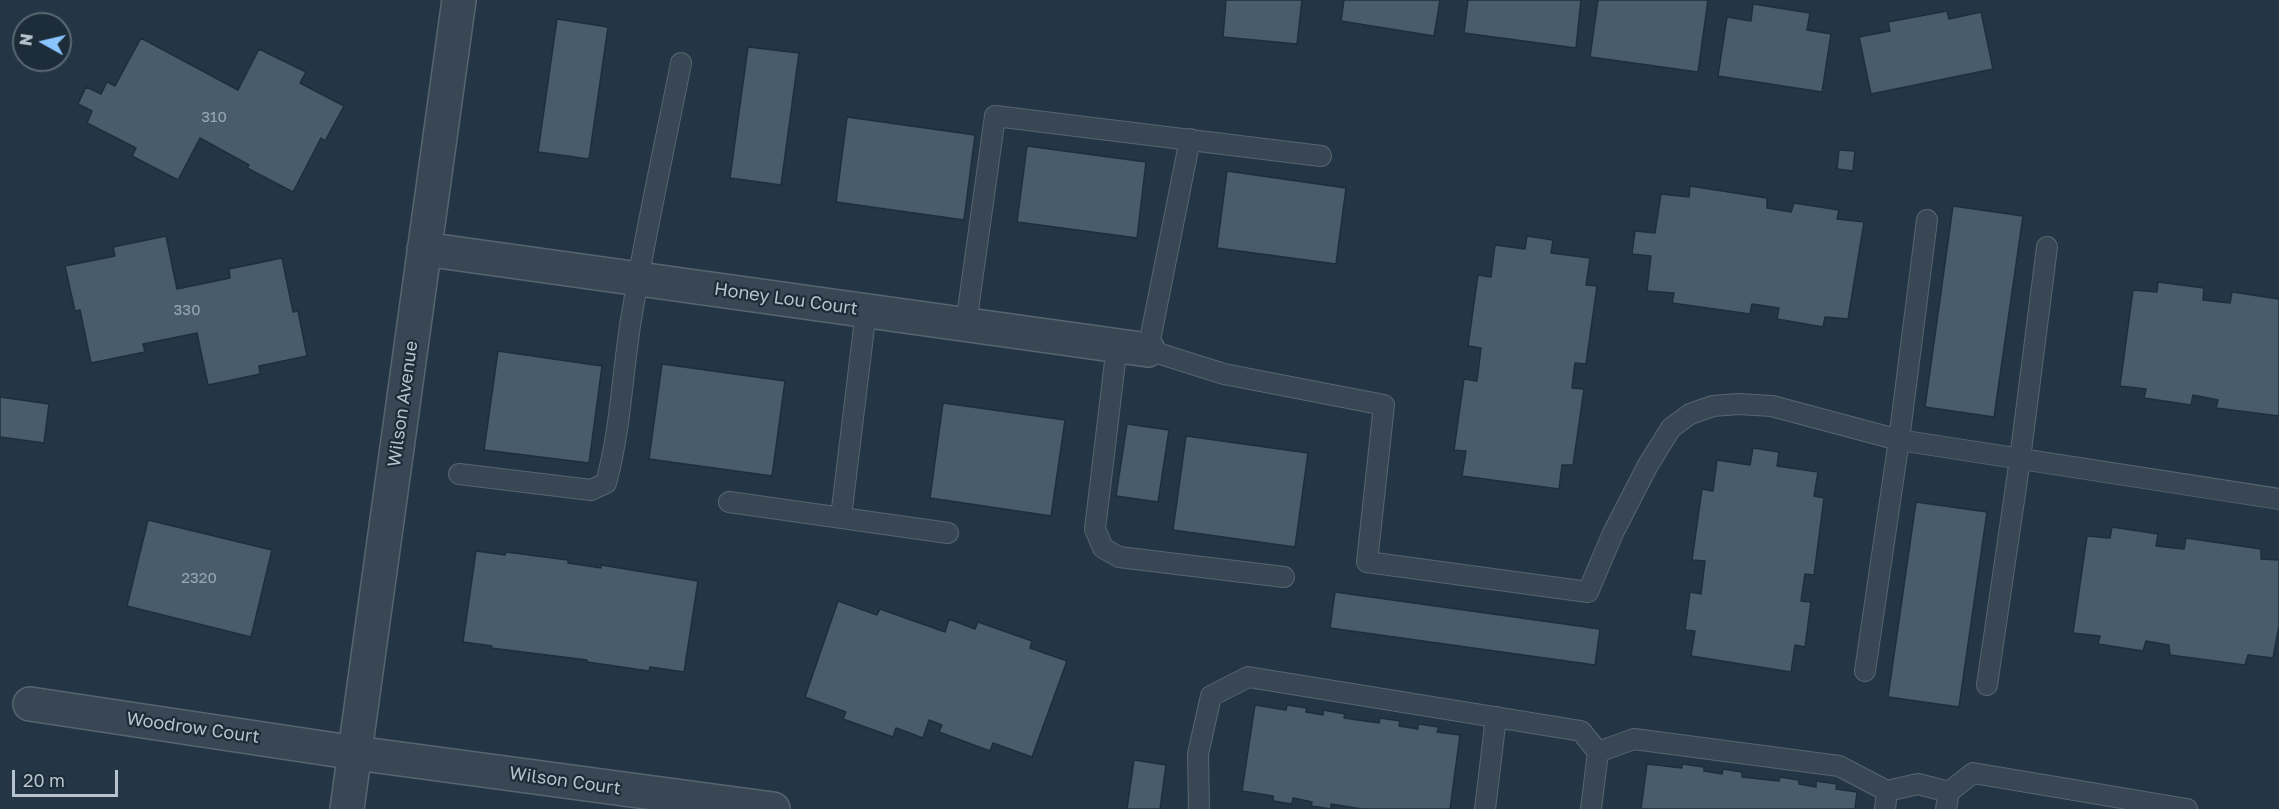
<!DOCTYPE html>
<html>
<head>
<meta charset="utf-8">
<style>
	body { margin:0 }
	#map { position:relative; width:2279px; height:809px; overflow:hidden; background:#243645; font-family:"Golos Text",sans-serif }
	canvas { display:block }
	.north { position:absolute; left:12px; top:12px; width:60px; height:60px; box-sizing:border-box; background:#1d2c39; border:2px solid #5a6874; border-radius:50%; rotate:278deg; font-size:16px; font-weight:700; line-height:24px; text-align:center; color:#b6c2cd }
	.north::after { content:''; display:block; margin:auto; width:21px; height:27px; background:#8ac5ff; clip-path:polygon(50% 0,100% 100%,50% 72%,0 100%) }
	.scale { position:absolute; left:12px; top:770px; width:106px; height:27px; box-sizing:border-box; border:3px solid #b6c2cd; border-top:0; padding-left:8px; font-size:18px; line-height:21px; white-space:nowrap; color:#b6c2cd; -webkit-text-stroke:4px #1d2c39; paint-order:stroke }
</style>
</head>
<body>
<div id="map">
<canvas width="2279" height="809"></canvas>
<div class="north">N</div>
<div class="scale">20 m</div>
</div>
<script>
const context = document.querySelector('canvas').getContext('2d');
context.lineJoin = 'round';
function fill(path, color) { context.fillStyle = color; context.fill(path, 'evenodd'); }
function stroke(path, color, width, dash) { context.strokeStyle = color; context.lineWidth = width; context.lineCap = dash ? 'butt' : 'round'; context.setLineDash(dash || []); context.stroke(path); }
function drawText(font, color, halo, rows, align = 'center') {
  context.font = font + ' "Golos Text",sans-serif'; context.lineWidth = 4.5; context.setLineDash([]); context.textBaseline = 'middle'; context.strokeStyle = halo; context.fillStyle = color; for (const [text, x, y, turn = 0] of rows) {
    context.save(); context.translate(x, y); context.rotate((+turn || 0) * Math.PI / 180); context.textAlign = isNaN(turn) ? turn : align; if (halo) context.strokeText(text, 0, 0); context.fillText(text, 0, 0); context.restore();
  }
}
const building = new Path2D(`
	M 1226,0 L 1302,0 L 1297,44 L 1223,37 Z
	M 1344,0 L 1440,0 L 1434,36 L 1341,21 Z
	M 1468,0 L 1581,0 L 1576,48 L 1464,33 Z
	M 1598,0 L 1708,0 L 1698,72 L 1590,57 Z
	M 1753,4 L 1810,13 L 1807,30 L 1831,34 L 1822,92 L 1718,76 L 1727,17 L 1751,21 Z
	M 1947,11 L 1949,19 L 1981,12 L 1993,69 L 1871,94 L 1859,37 L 1890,31 L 1888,22 Z
	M 557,19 L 608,27 L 589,159 L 538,152 Z
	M 141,38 L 238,90 L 259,49 L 306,72 L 300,83 L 344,106 L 325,141 L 321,138 L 293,192 L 247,168 L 249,165 L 200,138 L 178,180 L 132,156 L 136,148 L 87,123 L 92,111 L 78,104 L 86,87 L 101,94 L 107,82 L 115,86 Z
	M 748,47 L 799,53 L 781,185 L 730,178 Z
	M 847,117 L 975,135 L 964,220 L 836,202 Z
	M 1027,146 L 1146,162 L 1137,238 L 1017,222 Z
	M 1839,150 L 1855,151 L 1853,171 L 1837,169 Z
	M 1227,171 L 1346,188 L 1336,264 L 1217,248 Z
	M 1690,186 L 1767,198 L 1767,208 L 1791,212 L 1794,203 L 1839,210 L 1837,219 L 1864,222 L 1848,319 L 1825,317 L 1823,327 L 1777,319 L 1779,308 L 1752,304 L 1750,314 L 1672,303 L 1674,293 L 1647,291 L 1651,256 L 1632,254 L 1635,231 L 1655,233 L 1661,194 L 1689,197 Z
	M 1953,206 L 2023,216 L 1994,417 L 1925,407 Z
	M 166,236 L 177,289 L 230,278 L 229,269 L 282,258 L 293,312 L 298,311 L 307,356 L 259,366 L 260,374 L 208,385 L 197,333 L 143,344 L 145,352 L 91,363 L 80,310 L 75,311 L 65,266 L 115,256 L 113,247 Z
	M 1527,236 L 1553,240 L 1551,253 L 1590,258 L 1586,285 L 1597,286 L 1586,364 L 1575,363 L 1572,388 L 1584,389 L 1573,465 L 1562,465 L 1559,489 L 1462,476 L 1466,451 L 1454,450 L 1464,379 L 1477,381 L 1481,348 L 1468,346 L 1478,275 L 1491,277 L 1495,245 L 1525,249 Z
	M 2158,282 L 2204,288 L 2203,300 L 2230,303 L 2232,292 L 2279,299 L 2279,416 L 2216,408 L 2218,400 L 2193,395 L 2191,405 L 2144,398 L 2146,389 L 2120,386 L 2133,290 L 2157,292 Z
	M 498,351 L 602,366 L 589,463 L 484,450 Z
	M 662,364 L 785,381 L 772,476 L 649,459 Z
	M 0,397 L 49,404 L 44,443 L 0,437 Z
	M 943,403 L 1065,420 L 1051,516 L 930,498 Z
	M 1127,424 L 1169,430 L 1158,502 L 1116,496 Z
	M 1186,436 L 1308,453 L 1295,547 L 1173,530 Z
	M 1753,448 L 1779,452 L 1777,466 L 1818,472 L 1814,496 L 1824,498 L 1814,575 L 1805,574 L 1801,601 L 1811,602 L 1805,647 L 1795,645 L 1791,672 L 1691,656 L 1695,631 L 1685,630 L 1690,592 L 1701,594 L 1705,561 L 1692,560 L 1702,489 L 1713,491 L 1717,460 L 1750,465 Z
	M 1916,502 L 1987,512 L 1959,707 L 1888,697 Z
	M 148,520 L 272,550 L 251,637 L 127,606 Z
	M 2112,527 L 2158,534 L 2156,546 L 2184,549 L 2186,538 L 2261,549 L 2261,559 L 2279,560 L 2279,626 L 2273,658 L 2248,655 L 2245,665 L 2170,655 L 2169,645 L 2146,641 L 2143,651 L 2098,644 L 2100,636 L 2073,633 L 2087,536 L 2110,538 Z
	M 476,551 L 505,555 L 506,552 L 568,560 L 568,563 L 601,568 L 601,565 L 698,581 L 684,672 L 650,667 L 649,671 L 587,662 L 587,660 L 491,648 L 492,646 L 463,642 Z
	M 1335,592 L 1600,629 L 1595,665 L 1330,628 Z
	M 838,601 L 877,615 L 880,609 L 945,632 L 949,619 L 975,629 L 978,622 L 1032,641 L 1030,648 L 1067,661 L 1032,757 L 993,743 L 990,751 L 939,732 L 942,725 L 929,720 L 923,738 L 896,728 L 893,737 L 843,719 L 846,712 L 805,697 Z
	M 1255,705 L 1286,710 L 1287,705 L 1307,708 L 1306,712 L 1323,715 L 1323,710 L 1345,714 L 1344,718 L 1379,723 L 1380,718 L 1400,721 L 1399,726 L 1418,729 L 1418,724 L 1439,727 L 1437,732 L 1460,735 L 1450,809 L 1362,809 L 1331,804 L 1331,809 L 1311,806 L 1312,802 L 1293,798 L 1292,804 L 1273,801 L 1273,796 L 1242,791 Z
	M 1134,760 L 1166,765 L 1160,809 L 1127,809 Z
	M 1647,764 L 1682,768 L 1682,764 L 1704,767 L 1704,771 L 1722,774 L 1723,769 L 1742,772 L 1742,777 L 1779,781 L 1780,777 L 1799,780 L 1799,784 L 1816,787 L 1816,781 L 1837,784 L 1836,789 L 1857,792 L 1855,809 L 1641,809 Z`);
fill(building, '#485c6b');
stroke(building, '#1f2e3b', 1.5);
const service = new Path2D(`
	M 1190,139 L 1148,350 L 1224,374 L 1384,405 L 1367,562 L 1588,592 L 1613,533 L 1648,465 L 1671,428 L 1690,414 L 1713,406 L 1738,404 L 1772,406 L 1899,440 L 2279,499
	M 966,324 L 995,116 L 1321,156
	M 1117,345 L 1095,529 L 1103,548 L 1119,557 L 1284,577
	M 459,474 L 591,490 L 606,483 C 620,432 622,379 630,326 C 644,238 664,150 681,63
	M 729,502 L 948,533
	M 841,517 L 866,311
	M 1865,671 L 1899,440 L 1927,220
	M 1987,685 L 2020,459 L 2047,247
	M 1199,809 L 1198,754 L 1211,696 L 1248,677 L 1581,731 L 1598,752
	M 1485,809 L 1496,717
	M 1591,809 L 1598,752 L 1634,739 L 1839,766 L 1887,791
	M 1885,809 L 1887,791 L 1918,784 L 1949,792
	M 1946,809 L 1949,792 L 1973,773 L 2187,809`);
const minor = new Path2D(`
	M 424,249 L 1148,350
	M 30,704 L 356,753 L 773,809
	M 347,809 L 459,0`);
stroke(service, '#576571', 22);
stroke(minor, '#576571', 36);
stroke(service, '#394754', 20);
stroke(minor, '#394754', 33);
drawText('15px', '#9aa8b4', null, [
	["310",214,117],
	["330",187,310],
	["2320",199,578]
]);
drawText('18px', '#b6c2cd', '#1d2c39', [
	["Honey Lou Court",786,299,8],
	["Wilson Avenue",403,404,-82],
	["Woodrow Court",193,728,8],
	["Wilson Court",565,781,8]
]);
</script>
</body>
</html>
